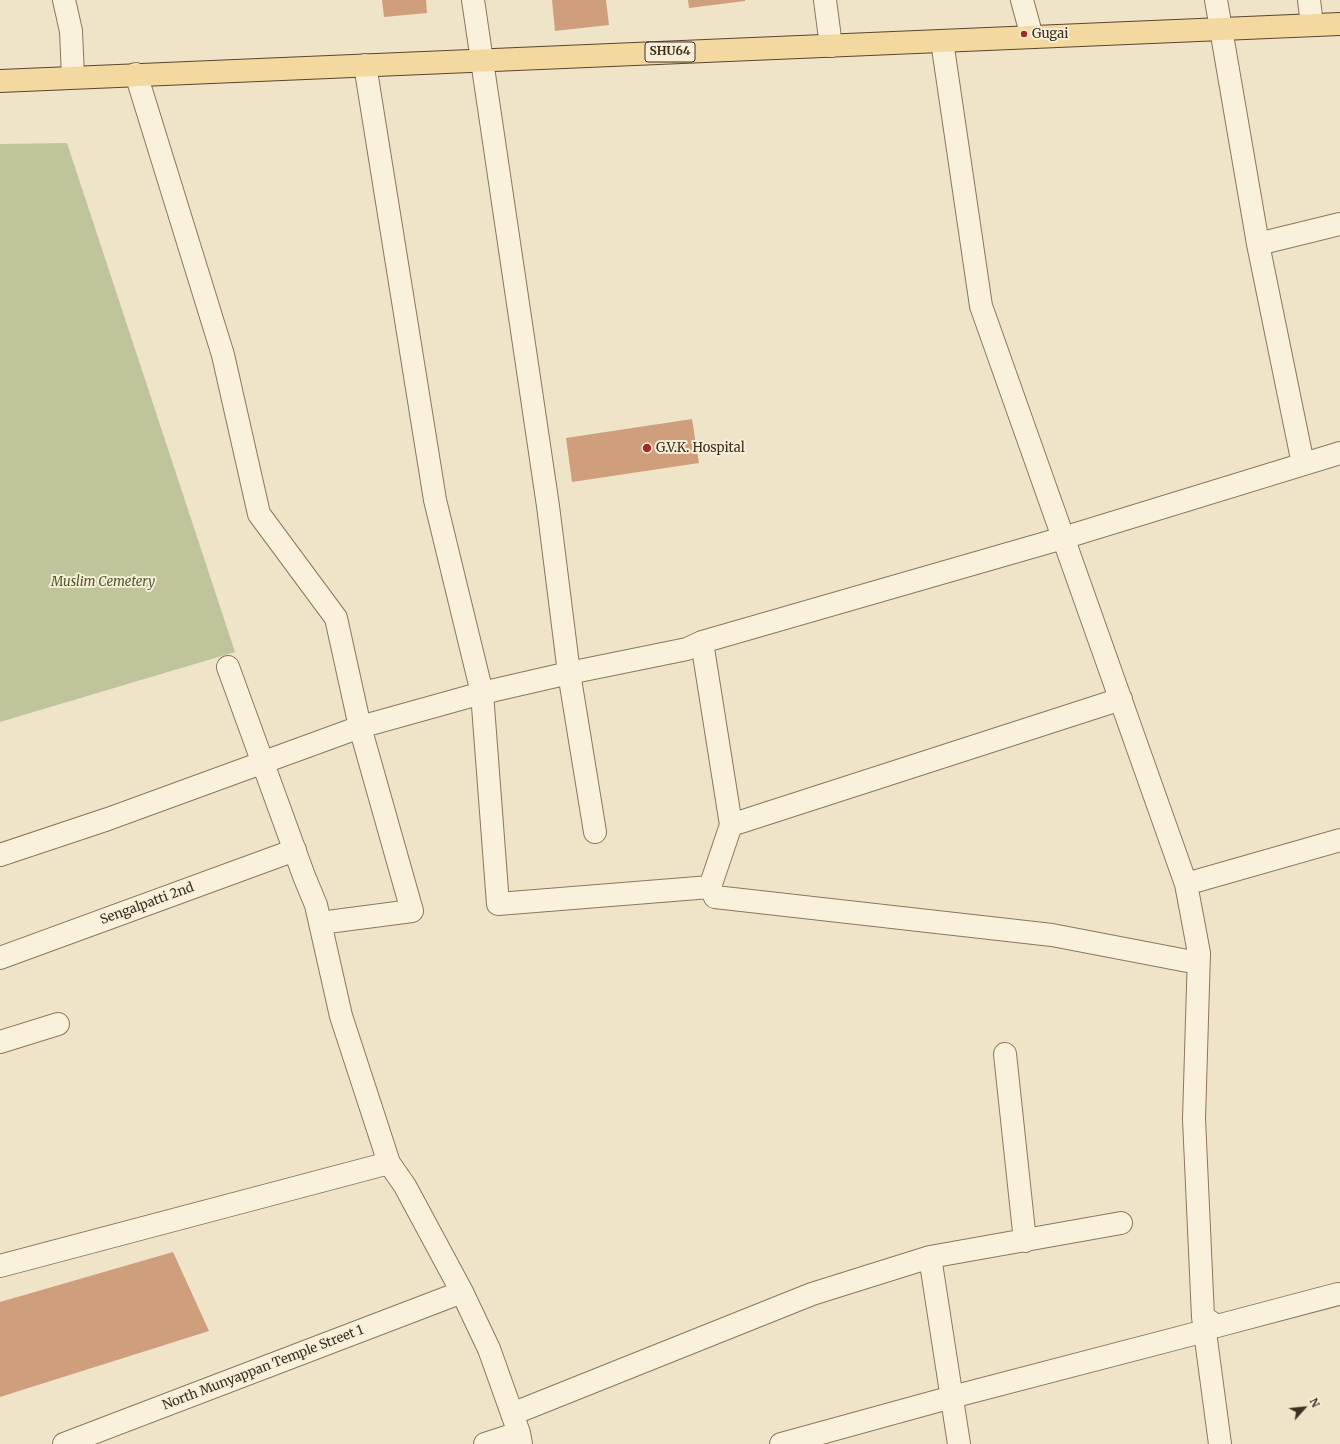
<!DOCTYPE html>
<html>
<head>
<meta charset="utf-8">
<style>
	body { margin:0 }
	#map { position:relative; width:1340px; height:1444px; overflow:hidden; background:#f0e4c8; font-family:Merriweather,serif }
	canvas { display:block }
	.north { position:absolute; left:1284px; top:1388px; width:40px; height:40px; -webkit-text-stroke:3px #f7eed8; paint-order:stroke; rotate:63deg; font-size:11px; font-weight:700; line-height:16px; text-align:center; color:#3d2e20 }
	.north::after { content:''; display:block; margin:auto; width:14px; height:18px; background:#3d2e20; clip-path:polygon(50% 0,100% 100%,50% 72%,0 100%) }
</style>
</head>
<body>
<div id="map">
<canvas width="1340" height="1444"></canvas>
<div class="north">N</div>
</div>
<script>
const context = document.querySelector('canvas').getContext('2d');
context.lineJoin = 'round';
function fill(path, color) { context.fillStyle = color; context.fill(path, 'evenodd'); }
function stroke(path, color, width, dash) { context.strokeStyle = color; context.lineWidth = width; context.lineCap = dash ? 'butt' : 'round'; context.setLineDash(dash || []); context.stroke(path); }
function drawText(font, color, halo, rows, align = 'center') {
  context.font = font + ' Merriweather,serif'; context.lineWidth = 4; context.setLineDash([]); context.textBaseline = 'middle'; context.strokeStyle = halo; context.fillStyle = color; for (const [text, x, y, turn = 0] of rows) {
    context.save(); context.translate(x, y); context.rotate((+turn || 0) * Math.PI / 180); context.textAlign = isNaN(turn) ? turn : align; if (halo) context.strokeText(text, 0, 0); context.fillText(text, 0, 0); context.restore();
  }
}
fill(new Path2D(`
	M 67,143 L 235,652 L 0,722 L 0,144 Z`), '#bfc49a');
fill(new Path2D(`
	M 382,0 L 426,0 L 427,13 L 384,17 Z
	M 552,0 L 606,0 L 609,25 L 555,31 Z
	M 688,0 L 745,0 L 745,1 L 689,8 Z
	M 692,419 L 699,463 L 572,482 L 566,438 Z
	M 173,1252 L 209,1331 L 0,1397 L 0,1302 Z`), '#cf9f7d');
const minor = new Path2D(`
	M 64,0 L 71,31 L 73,77
	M 473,0 L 548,506 L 569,673 L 595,832
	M 825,0 L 831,46
	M 1022,0 L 1032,37
	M 1216,0 L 1258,244 L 1303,464
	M 1309,0 L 1312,25
	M 942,41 L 981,306 L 1186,884 L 1199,953 L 1194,1119 L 1203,1317 L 1220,1444
	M 365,65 L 435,500 L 482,693 L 498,904 L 710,887
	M 136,74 L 223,355 L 259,514 L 336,618 L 360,727 L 412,911 L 320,923
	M 1258,244 L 1340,224
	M 702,642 L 731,825 L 1121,699
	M 228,667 L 304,876 L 316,905 L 341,1016 L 389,1163 L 405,1186 L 462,1292 L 489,1349 L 519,1433 L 521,1444
	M 731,825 L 710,887 L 715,897 L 1052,935 L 1198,963
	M 0,855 L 108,819 L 360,727 L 482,693 L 569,673 L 687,649 L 702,642 L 1063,538 L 1340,453
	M 1186,884 L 1340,840
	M 0,958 L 295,850
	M 0,1042 L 58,1024
	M 1005,1054 L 1025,1241
	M 930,1257 L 959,1444
	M 0,1266 L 389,1163
	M 1203,1317 L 1217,1326 L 1338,1294
	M 512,1414 L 812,1294 L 930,1257 L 1121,1223
	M 64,1444 L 462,1292
	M 485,1444 L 519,1433
	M 781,1444 L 952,1397 L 1205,1331`);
const primary = new Path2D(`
	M 0,81 L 1340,24`);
stroke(minor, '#8d765c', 24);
stroke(primary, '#5b4430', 24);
stroke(minor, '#faf1dc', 22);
stroke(primary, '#f3d9a0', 22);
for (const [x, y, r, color] of [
	[1024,34,4,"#9e2a2b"],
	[647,448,5,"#9e2a2b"]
]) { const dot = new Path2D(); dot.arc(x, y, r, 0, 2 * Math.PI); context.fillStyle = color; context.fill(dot); stroke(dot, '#f7eed8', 1.5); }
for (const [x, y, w] of [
	[670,52,50]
]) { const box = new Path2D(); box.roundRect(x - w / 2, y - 10, w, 20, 3); context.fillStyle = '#f7eed8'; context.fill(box); stroke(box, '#3d2e20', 1); }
drawText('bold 12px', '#3d2e20', null, [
	["SHU64",670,52]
]);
drawText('13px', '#3d2e20', '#f7eed8', [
	["Gugai",1032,34],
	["G.V.K. Hospital",656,448]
], 'left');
drawText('italic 13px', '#4d5a26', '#f7eed8', [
	["Muslim Cemetery",103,582]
]);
drawText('13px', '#3d2e20', '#f7eed8', [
	["Sengalpatti 2nd",147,904,-20],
	["North Munyappan Temple Street 1",263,1368,-21]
]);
</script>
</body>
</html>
